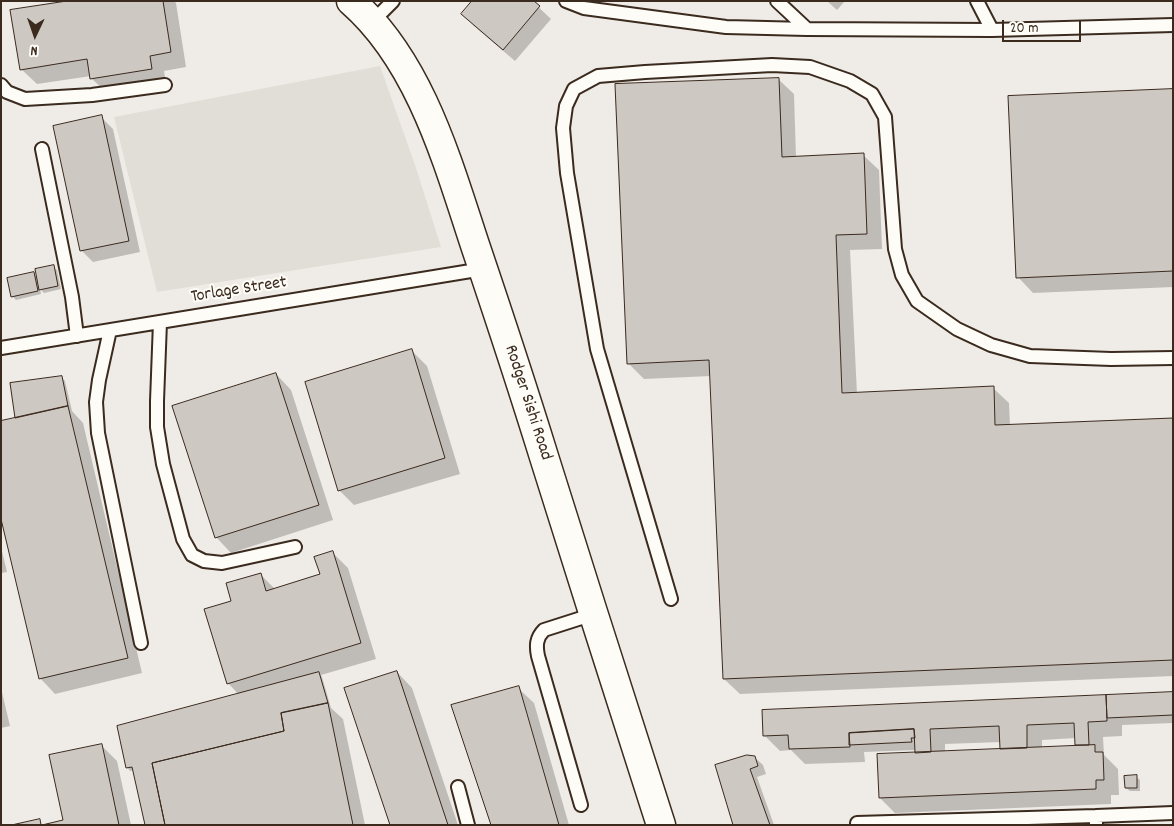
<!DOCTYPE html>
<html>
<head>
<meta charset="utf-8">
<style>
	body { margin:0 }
	#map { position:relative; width:1174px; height:826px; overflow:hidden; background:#fdfcf7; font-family:Dekko,sans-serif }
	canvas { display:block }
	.frame { position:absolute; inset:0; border:2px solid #3b2a1e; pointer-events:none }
	.north { position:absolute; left:10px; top:10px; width:50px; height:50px; -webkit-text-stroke:4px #fdfcf7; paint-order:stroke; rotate:183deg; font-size:14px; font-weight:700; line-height:20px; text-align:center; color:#3b2a1e }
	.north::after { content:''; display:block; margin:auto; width:18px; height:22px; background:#3b2a1e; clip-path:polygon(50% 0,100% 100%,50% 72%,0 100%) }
	.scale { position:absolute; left:1002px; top:20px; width:79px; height:22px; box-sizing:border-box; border:2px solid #3b2a1e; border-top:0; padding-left:6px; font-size:15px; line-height:18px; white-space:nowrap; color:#3b2a1e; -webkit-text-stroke:4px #fdfcf7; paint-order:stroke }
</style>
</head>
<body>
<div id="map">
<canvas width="1174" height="826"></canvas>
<div class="frame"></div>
<div class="north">N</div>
<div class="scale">20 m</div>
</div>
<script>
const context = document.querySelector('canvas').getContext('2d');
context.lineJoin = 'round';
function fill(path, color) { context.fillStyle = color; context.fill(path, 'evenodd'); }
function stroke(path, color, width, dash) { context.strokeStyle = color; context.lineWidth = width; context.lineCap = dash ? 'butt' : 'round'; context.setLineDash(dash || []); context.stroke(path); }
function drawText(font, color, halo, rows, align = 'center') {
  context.font = font + ' Dekko,sans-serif'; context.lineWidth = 4; context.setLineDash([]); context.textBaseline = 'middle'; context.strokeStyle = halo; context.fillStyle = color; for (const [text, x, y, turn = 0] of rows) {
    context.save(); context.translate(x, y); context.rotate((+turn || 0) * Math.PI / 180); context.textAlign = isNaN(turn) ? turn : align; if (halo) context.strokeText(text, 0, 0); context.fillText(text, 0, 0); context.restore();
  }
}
fill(new Path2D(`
	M 1,1 L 1173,1 L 1173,825 L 1,825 Z`), '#efece7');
fill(new Path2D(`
	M 380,66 L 415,165 L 441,247 L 157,292 L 114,117 Z`), '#e1ded7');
fill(new Path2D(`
	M 75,1 L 174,1 L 176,3 L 186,67 L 164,71 L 166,84 L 107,93 L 91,78 L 91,76 L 37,84 L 21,69 Z
	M 532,1 L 551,19 L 515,61 L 474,26 L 463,14 Z
	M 827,1 L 845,1 L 837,10 Z
	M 778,79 L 794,94 L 796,158 L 863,155 L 879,170 L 882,249 L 850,250 L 857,394 L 993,388 L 1009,403 L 1010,426 L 1173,419 L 1173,676 L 740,694 L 724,679 L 711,376 L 644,379 L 628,363 Z
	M 1173,90 L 1173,287 L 1033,293 L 1018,277 Z
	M 101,117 L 113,129 L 140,252 L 93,262 L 81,250 Z
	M 53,267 L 57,270 L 61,289 L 44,293 L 40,289 L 41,294 L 16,300 L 12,296 L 33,273 L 37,277 Z
	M 412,351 L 427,366 L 460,474 L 354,505 L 339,490 Z
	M 276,374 L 291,390 L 333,520 L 231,553 L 216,537 Z
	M 61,377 L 65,381 L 72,411 L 83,423 L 142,673 L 55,694 L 40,678 L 17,419 Z
	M 1,547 L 7,572 L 1,573 Z
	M 333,553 L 348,568 L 376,659 L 321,675 L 322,677 L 331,708 L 343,719 L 365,825 L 146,825 L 134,770 L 130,771 L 127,767 L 239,695 L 228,683 L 233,602 L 260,574 L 275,589 L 322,575 Z
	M 397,672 L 412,688 L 458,825 L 391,825 Z
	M 1,688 L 10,726 L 1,728 Z
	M 518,688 L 534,703 L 569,825 L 492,825 Z
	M 1173,693 L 1173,723 L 1122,725 L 1122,736 L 1103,737 L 1104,755 L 1118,769 L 1119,795 L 1111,795 L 1111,804 L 895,813 L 880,798 L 916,754 L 916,750 L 864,752 L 865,762 L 805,764 L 791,750 L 780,751 L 764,735 L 763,711 ZM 1076,738 L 1076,746 L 1042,748 L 1042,740 ZM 1001,742 L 1002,750 L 945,752 L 945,744 Z
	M 102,746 L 117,761 L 131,825 L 48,825 L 64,821 Z
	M 754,757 L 763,765 L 766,774 L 757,777 L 774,825 L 734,825 L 716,766 Z
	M 1136,777 L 1140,780 L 1140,791 L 1130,791 L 1126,788 Z`), '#0003');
const building = new Path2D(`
	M 67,1 L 163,1 L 171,52 L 150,56 L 152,69 L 90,79 L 87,59 L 20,70 L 10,10 Z
	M 472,1 L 534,1 L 540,6 L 503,50 L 461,14 Z
	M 779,78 L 782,157 L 864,153 L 867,234 L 836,235 L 842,393 L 994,386 L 995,425 L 1173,418 L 1173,660 L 723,679 L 709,360 L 627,364 L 615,84 Z
	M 1173,89 L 1173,271 L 1016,278 L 1008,96 Z
	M 102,115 L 129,241 L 80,251 L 53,126 Z
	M 54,265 L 58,286 L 39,290 L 35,269 Z
	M 34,272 L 38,291 L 11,297 L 7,278 Z
	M 412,349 L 445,458 L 338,491 L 305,382 Z
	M 276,373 L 319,505 L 215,538 L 172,406 Z
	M 62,376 L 68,406 L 15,418 L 10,383 Z
	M 68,406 L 128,658 L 39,679 L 1,519 L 1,421 Z
	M 333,551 L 361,643 L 227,684 L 204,609 L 231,601 L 226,583 L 261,573 L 266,591 L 320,574 L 314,557 Z
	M 397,671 L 448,825 L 390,825 L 344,688 Z
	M 319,672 L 328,703 L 281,713 L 284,731 L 152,763 L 165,825 L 145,825 L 132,767 L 126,768 L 117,726 Z
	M 519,686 L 559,825 L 491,825 L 451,705 Z
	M 1173,692 L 1173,715 L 1107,718 L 1106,695 Z
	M 1106,695 L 1107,721 L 1088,722 L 1089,745 L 1075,745 L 1074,723 L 1027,725 L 1027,748 L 1000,749 L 999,726 L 930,729 L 931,752 L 915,753 L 914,729 L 849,733 L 850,747 L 789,749 L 788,735 L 763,736 L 762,710 Z
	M 328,703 L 353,825 L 165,825 L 152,763 L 284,731 L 281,713 Z
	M 914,729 L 915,738 L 911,738 L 912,742 L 849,745 L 849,733 Z
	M 102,744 L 119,825 L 42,825 L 63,820 L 49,755 Z
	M 1095,745 L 1095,752 L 1103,752 L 1104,780 L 1096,780 L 1096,789 L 879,798 L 877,754 Z
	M 747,755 L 755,756 L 758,766 L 750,769 L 770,825 L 733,825 L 715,765 Z
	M 1137,775 L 1137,788 L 1125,788 L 1124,776 Z
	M 40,819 L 41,825 L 12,825 Z`);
fill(building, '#cdc8c2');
stroke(building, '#3b2a1e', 1);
const lane = new Path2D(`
	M 566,1 L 584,8 L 726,27 L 807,29 L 992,30 L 1173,25
	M 777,1 L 807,29
	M 977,1 L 992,30
	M 372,22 L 393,1
	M 1,85 L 7,92 L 25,99 L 92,95 L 165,85
	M 42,149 L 72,297 L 77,336
	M 160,322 L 157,401 L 157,427 L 163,464 L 183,539 L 192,555 L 204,561 L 222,563 L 295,547
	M 110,330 L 99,380 L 96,402 L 98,433 L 141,643
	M 1,348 L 483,269
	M 671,599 L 597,349 L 567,173 L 563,128 L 566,106 L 574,89 L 598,76 L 645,72 L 772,65 L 810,67 L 850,81 L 872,94 L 885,117 L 895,249 L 902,275 L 917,301 L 957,329 L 991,345 L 1030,356 L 1111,359 L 1173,358
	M 458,787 L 468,825
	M 581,805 L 538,656 C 536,646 536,638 544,630 L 594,614
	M 857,823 L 1096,816
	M 1096,825 L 1096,816 L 1173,813`);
const secondary = new Path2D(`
	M 351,1 C 421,62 448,164 476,248 C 500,319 523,389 545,460 C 583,582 622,703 661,825`);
stroke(lane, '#3b2a1e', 16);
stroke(secondary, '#3b2a1e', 31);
stroke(lane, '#fdfcf7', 12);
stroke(secondary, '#fdfcf7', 28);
drawText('18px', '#3b2a1e', '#fdfcf7', [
	["Torlage Street",239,291,-9],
	["Rodger Sishi Road",527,403,72]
]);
</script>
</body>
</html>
